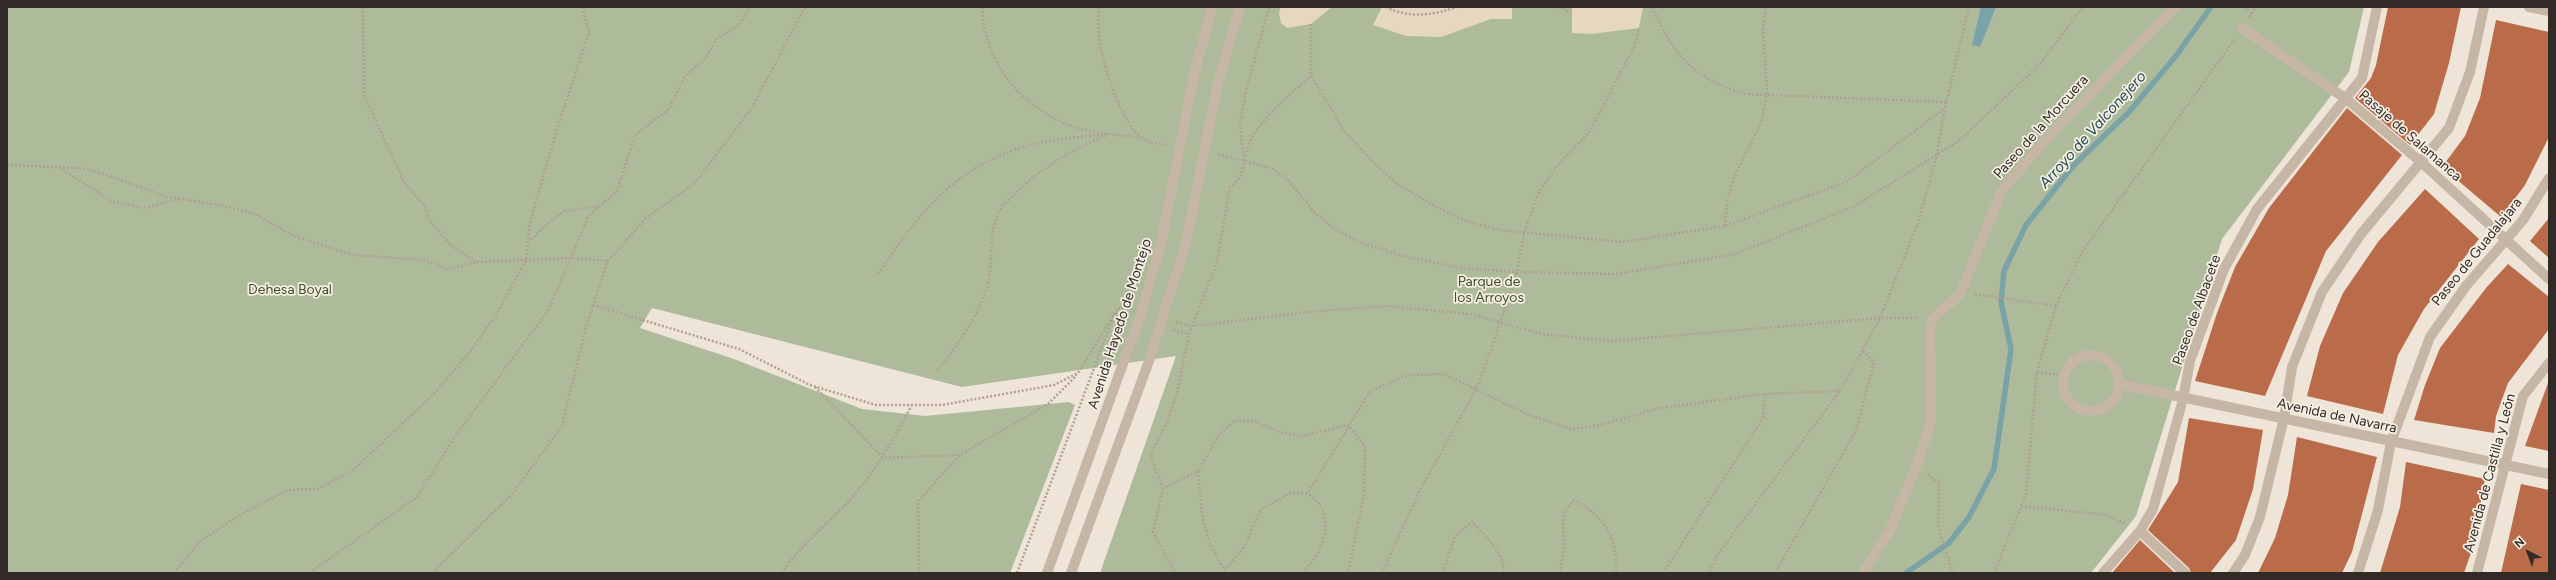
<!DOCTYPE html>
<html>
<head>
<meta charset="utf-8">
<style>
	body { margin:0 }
	#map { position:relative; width:2556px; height:580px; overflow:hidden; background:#eee5d8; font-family:Figtree,sans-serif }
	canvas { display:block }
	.frame { position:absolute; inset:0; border:8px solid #312a26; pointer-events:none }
	.north { position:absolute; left:2508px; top:532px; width:40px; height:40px; -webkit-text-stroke:3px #f6efe4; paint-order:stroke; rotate:318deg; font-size:11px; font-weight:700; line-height:16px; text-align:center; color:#312a26 }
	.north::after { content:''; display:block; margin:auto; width:14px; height:18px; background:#312a26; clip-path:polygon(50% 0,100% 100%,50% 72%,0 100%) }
</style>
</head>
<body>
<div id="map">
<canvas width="2556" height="580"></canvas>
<div class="frame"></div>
<div class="north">N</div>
</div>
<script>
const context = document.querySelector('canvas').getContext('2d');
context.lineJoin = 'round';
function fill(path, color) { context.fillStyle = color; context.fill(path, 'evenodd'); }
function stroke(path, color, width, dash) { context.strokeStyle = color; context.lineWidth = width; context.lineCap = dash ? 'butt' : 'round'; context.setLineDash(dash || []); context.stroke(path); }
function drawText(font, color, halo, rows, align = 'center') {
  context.font = font + ' Figtree,sans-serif'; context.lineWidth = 3.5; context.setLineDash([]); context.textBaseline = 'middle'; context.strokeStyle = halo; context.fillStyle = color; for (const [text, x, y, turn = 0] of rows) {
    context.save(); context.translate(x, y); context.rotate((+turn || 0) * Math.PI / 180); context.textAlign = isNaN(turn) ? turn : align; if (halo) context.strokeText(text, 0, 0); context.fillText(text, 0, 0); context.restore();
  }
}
fill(new Path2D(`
	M 7,7 L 2364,7 L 2349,72 L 2222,239 L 2136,516 L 2091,573 L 1100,573 L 1176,356 L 962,387 L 652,308 L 640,328 L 734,359 L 862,409 L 925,416 L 1069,402 L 1075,405 L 1010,573 L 7,573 Z`), '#aebb9a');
fill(new Path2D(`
	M 1281,7 L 1332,7 L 1311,24 L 1287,28 L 1281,23 L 1279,13 Z
	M 1382,7 L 1512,7 L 1512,19 L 1491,19 L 1441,37 L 1406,36 L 1373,25 Z
	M 1572,7 L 1643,7 L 1639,28 L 1592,34 L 1572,33 Z`), '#e5d7c0');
fill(new Path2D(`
	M 1981,7 L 1996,7 L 1980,47 L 1972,45 Z`), '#7aa3a8');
stroke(new Path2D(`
	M 1906,573 L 1949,543 L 1969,517 L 1994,469 L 2011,349 L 2001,302 L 2004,271 L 2026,225 L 2074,165 L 2129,112 L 2175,57 L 2211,7`), '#7aa3a8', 5.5);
fill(new Path2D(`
	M 2388,7 L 2461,7 L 2449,63 L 2434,114 L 2410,145 L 2355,98 L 2371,78 L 2376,65 Z
	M 2496,20 L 2549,32 L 2549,137 L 2525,185 L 2501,217 L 2442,167 L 2465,136 L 2480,98 Z
	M 2347,108 L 2402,155 L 2326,251 L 2265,396 L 2195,381 L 2217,313 L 2235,267 L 2269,208 Z
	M 2425,189 L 2479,239 L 2424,309 L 2398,355 L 2383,414 L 2307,396 L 2320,346 L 2343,293 L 2378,242 Z
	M 2549,218 L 2549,258 L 2530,241 Z
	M 2508,264 L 2549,297 L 2549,329 L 2508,383 L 2496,416 L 2494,433 L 2414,420 L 2425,385 L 2440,348 L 2486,288 Z
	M 2548,383 L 2549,383 L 2549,451 L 2525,446 Z
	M 2189,418 L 2263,430 L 2253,489 L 2236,540 L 2210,573 L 2191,573 L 2189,568 L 2148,530 L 2178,482 Z
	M 2297,437 L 2377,457 L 2352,552 L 2342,573 L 2258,573 L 2275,538 L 2288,495 Z
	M 2406,462 L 2485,479 L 2473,547 L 2464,573 L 2380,573 L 2400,507 Z
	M 2521,484 L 2549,490 L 2549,573 L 2501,573 Z
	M 2140,540 L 2175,573 L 2112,573 Z`), '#ba6c4a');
stroke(new Path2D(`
	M 363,7 L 364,95 L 404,182 L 424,205 L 430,221 L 451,245 L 476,262
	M 982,7 C 984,65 1025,113 1081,129 C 1101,134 1122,135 1142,138
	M 1100,7 C 1091,36 1117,120 1142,138 C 1147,142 1159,144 1166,145
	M 1269,7 L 1246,91 L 1240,125 L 1244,161 L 1241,176 L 1230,188 L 1217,262 L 1189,334 L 1177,393 L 1166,425 L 1150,455 L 1163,488 L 1198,471 L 1219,435 L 1235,420 L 1257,422 L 1279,432 L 1302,436 L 1348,425 L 1365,446 L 1364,495 L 1348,573
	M 1386,7 C 1410,19 1433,15 1457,7
	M 1559,7 L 1571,13
	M 1652,7 C 1675,57 1691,76 1744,94 L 1947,102
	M 2244,7 L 2252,13
	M 2249,17 L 2256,7
	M 1311,24 L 1311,76 L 1345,132 L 1372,161 L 1396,183 L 1433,205 L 1466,221 L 1500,230 L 1622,242 L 1725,226 L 1846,182 L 1945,108
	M 1218,154 L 1271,168 L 1287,179 L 1314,212 L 1337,231 L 1362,243 L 1399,255 L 1460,268 L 1517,272 L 1616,274 L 1735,254 L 1855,206 L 1960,140 L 2040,64 L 2083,7
	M 1245,156 C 1251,125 1288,97 1311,76
	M 7,165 L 80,168 L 104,174 L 167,197 L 220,205 L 253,213 L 296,237 L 353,255 L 424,260 L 447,269 L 477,262 L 571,258 L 608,261
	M 59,167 L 111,201 L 144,208 L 177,200
	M 1725,226 L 1727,202 L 1735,175 L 1761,123 L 1767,93 L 1763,30 L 1766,7
	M 528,243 L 542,228 L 564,211 L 600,206
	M 878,274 C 915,219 950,171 1017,149 C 1045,139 1077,138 1106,134
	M 1975,294 L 2056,306
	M 593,305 L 739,349 L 810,385 L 876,405 L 942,405 L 1054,385 L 1078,373 L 1118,308
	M 1118,308 L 1129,311
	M 1115,313 L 1126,316
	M 1176,322 L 1192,326 L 1307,312 L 1387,306 L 1471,314 L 1541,334 L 1612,341 L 1880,318 L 1919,318
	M 1173,330 L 1189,334
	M 938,370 C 957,346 980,314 988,284 C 994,258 987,238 999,212 C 1001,207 1007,202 1011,198 C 1038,169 1072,150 1109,134
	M 2037,372 L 2064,376
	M 815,387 L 883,458 L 959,455
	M 1840,391 L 1880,318 L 1918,223 L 1937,154 L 1945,108 L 1969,7
	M 1198,471 C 1202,512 1201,534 1225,570
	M 1928,475 L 1939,483 L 1938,527 L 1953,573
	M 1163,488 L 1153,532 L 1175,573
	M 2021,506 L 2106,515 L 2126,524
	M 174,573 L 200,541 L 240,515 L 288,490 L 317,489 L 352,471 L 433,395 L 470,352 L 498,312 L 526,260 L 530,222 L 558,126 L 589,32 L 582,7
	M 309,573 L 417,497 L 454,438 L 549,309 L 588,217 L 617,191 L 635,135 L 669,109 L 685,76 L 706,58 L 716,39 L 739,25 L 750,7
	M 432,573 L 513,493 L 562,426 L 586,327 L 608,261 L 646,218 L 694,184 L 752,108 L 805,7
	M 782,573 C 800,545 826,526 848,502 C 875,472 893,440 912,405
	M 919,573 L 918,501 L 960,455 L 1048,404 L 1077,375
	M 1017,573 L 1114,315
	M 1222,573 L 1243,549 L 1261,509 L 1291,493 L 1308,493 L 1370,391 L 1408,375 L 1444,374 L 1527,414 L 1571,429 L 1601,425 L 1660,408 L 1765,394 L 1840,391 L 1718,554 L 1709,573
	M 1303,573 C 1318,556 1332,533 1322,509 C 1320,504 1312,497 1308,493
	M 1382,573 L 1419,492 L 1475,391 L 1491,350 L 1517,272 L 1524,233 L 1539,192 L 1557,166 L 1590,131 L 1635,45 L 1639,28
	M 1443,573 L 1455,536 L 1472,522 C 1485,536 1504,552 1504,573
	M 1560,573 L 1564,550 L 1563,514 L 1574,500 C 1606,517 1617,537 1616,573
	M 1663,573 L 1763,418 L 1765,394
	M 1775,573 L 1856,430 L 1874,363 L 1862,350
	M 1994,573 L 2026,494 L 2037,372 L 2056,306 L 2082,252 L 2234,40`), '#b0a090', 2.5, [2, 2]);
stroke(new Path2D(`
	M 2529,7 L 2549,11
	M 2242,28 L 2345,98 L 2421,162 L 2549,279
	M2063 383a28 28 0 1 1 56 0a28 28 0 1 1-56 0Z
	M 2119,384 L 2549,474
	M 2140,531 L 2185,573
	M 1047,573 L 1141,314 L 1161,243 L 1194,75 L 1212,7
	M 1071,573 L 1149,361 L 1186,243 L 1218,82 L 1240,7
	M 1863,573 L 1890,530 L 1916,467 L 1931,422 L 1930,330 L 1933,318 L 1960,294 L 2002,190 L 2049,136 L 2175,7
	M 2103,573 L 2140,531 L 2153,509 L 2183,399 L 2190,361 L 2224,269 L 2257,209 L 2362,78 L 2377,7
	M 2233,573 L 2245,555 L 2260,517 L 2284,418 L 2292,367 L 2322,292 L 2361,234 L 2449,128 L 2470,72 L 2484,7
	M 2358,573 L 2378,510 L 2391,442 L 2430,337 L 2466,286 L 2523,220 L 2549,178
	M 2477,573 L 2523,396 L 2549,363`), '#c5b6a6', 10);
drawText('14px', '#312a26', '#f6efe4', [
	["Paseo de la Morcuera",2041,127,-48],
	["Pasaje de Salamanca",2410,136,41],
	["Paseo de Guadalajara",2477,252,-51],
	["Paseo de Albacete",2197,310,-70],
	["Avenida Hayedo de Montejo",1120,324,-72],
	["Avenida de Navarra",2337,416,12],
	["Avenida de Castilla y León",2490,473,-75]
]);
drawText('14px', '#3f4d2c', '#f6efe4', [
	["Parque de",1489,282],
	["los Arroyos",1489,298],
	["Dehesa Boyal",290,290]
]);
drawText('italic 15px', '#20494f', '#f6efe4', [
	["Arroyo de Valconejero",2093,130,-48]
]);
</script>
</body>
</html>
